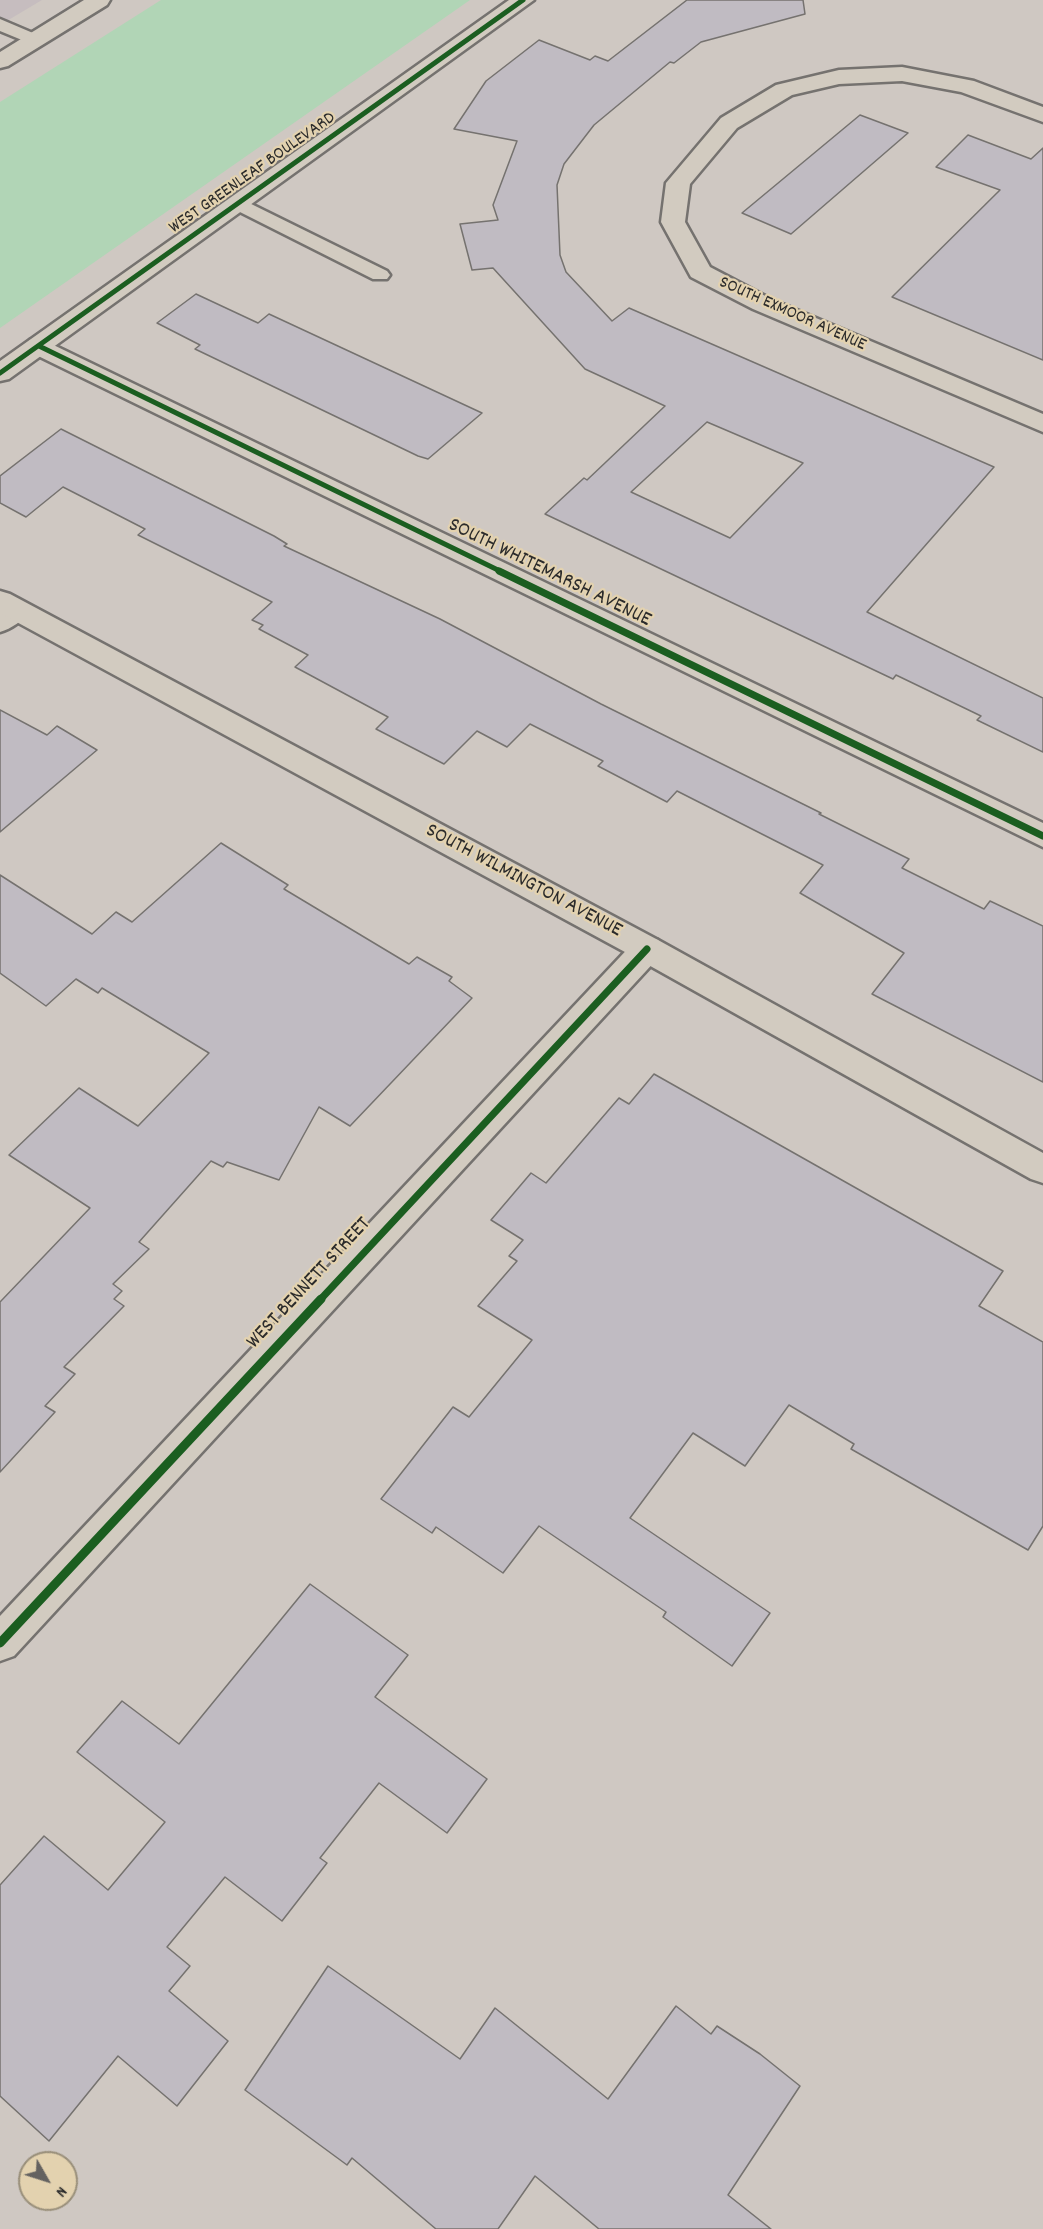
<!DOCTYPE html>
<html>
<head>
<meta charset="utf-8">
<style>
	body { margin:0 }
	#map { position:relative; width:1043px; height:2229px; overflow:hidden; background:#cfc8c2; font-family:Dekko,sans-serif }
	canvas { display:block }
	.north { position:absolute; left:18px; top:2151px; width:60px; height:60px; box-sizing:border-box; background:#e3d2af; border:2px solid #998f7a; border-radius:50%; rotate:129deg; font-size:16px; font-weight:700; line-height:24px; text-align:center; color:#2b2b2b }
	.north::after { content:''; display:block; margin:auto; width:21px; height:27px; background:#646260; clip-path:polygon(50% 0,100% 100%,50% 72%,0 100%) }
</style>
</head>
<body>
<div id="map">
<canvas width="1043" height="2229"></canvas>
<div class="north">N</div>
</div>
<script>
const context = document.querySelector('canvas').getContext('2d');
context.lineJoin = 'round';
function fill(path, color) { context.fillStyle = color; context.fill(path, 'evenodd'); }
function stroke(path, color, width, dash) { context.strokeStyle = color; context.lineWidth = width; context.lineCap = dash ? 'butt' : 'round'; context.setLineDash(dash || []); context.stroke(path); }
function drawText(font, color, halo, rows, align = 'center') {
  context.font = font + ' Dekko,sans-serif'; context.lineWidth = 4.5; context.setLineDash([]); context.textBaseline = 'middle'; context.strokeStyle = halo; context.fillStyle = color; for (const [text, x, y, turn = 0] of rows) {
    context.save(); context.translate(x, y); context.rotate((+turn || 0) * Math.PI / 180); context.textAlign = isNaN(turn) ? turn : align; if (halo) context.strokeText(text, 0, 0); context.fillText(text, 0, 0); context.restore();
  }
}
fill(new Path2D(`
	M 0,0 L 42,0 L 0,25 Z`), '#c6bdbf');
fill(new Path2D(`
	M 161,0 L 470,0 L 0,328 L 0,102 Z`), '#b1d5b6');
const building = new Path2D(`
	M 687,0 L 803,0 L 805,14 L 701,42 L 674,63 L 670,62 L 594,125 L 564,164 L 557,185 L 560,255 L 566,272 L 612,321 L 629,308 L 994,467 L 867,612 L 1043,698 L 1043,752 L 977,720 L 981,716 L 896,675 L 893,679 L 545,514 L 584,478 L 587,480 L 665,406 L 585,369 L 493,268 L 472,270 L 460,224 L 498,220 L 493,205 L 517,141 L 454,129 L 486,81 L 539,40 L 590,60 L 595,56 L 608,61 ZM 707,422 L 803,463 L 730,538 L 631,492 Z
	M 860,115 L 908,133 L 791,234 L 742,213 Z
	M 968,135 L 1031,159 L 1043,148 L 1043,360 L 892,297 L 1000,190 L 936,167 Z
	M 196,294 L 258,323 L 269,314 L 482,413 L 428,459 L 418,456 L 195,349 L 200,345 L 157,323 Z
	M 61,429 L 274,536 L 287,544 L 284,546 L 440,619 L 601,704 L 821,813 L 819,814 L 909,859 L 902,868 L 984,909 L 990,901 L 1043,926 L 1043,1082 L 872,994 L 904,953 L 800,893 L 823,865 L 677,791 L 667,802 L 598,766 L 603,761 L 530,724 L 507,747 L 477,731 L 444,764 L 376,729 L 388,717 L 295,667 L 308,655 L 259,629 L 263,625 L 252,620 L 272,602 L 138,535 L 145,529 L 63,487 L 26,517 L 0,503 L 0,476 Z
	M 0,710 L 47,735 L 57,726 L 97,750 L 0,832 Z
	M 221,843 L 288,885 L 284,889 L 409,964 L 417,957 L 452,977 L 449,981 L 472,998 L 350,1126 L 319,1107 L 279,1180 L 227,1162 L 223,1167 L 211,1161 L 139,1242 L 149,1249 L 113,1284 L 122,1291 L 114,1299 L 124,1306 L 64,1367 L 75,1374 L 45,1406 L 55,1412 L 0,1472 L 0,1302 L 90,1208 L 9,1155 L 79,1088 L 138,1126 L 209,1053 L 102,988 L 98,993 L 76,979 L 46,1006 L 0,973 L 0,875 L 92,934 L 116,912 L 132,922 Z
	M 654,1074 L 1003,1271 L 979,1306 L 1043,1342 L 1043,1526 L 1028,1550 L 851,1449 L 854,1444 L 789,1405 L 745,1466 L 693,1433 L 630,1518 L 770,1613 L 732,1666 L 663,1617 L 666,1612 L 539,1526 L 503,1573 L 436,1527 L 432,1533 L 381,1499 L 453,1407 L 469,1417 L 532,1340 L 478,1306 L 517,1261 L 509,1256 L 523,1240 L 491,1220 L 531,1173 L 546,1183 L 619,1098 L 629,1104 Z
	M 310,1584 L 408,1655 L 375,1697 L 487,1779 L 447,1833 L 379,1783 L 320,1858 L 327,1863 L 282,1921 L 225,1877 L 167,1947 L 190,1966 L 169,1991 L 228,2041 L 177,2106 L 118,2056 L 49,2141 L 0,2096 L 0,1885 L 44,1836 L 108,1890 L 165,1822 L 77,1752 L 122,1701 L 179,1744 Z
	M 328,1966 L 460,2059 L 495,2008 L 608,2099 L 676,2006 L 711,2034 L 717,2026 L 760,2054 L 800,2086 L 728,2195 L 771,2229 L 599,2229 L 535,2176 L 498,2229 L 436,2229 L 352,2158 L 347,2165 L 245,2090 Z`);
fill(building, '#c0bbc2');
stroke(building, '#75726f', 1.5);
const lane = new Path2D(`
	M 0,19 L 40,36 L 43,40 L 34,45 L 0,31 Z
	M 237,197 L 387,271 L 390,275 L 387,279 L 373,279 L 230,207 L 227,203 Z
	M 19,602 L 27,604 L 30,610 C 24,620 11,629 0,632 L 0,612 Z`);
const street = new Path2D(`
	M 84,0 L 110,0 L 107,5 L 8,66 L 0,68 L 0,52 Z
	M 902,67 L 974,81 L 1043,107 L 1043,122 L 961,92 L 902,81 L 839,84 L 792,95 L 737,128 L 690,184 L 685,222 L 710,267 L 771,299 L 1043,414 L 1043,432 L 753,309 L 691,277 L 661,222 L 666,183 L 721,118 L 776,85 L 839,70 Z
	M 39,338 L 1043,823 L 1043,847 L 30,352 L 26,346 L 30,340 Z
	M 647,937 L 658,940 L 663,949 L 658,958 L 14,1656 L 0,1661 L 0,1616 L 636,940 Z`);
const secondary = new Path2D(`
	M 509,0 L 534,0 L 9,379 L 0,381 L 0,361 Z
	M 0,591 L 10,594 L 658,940 L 1043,1153 L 1043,1183 L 1031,1179 L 636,958 L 0,613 Z`);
stroke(lane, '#75726f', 5);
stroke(street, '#75726f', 5);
stroke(secondary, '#75726f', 5);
fill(lane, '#d2cbc0');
fill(street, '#d2cbc0');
fill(secondary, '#d2cbc0');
stroke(new Path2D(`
	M 39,346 L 502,572
	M 0,373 L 523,0`), '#1b5e20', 5);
stroke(new Path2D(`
	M 499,571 L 1043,836
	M 319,1301 L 647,949`), '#1b5e20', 7);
stroke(new Path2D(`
	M 0,1643 L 321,1299`), '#1b5e20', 9);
drawText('18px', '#2b2b2b', '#e3d2af', [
	["WEST GREENLEAF BOULEVARD",253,174,-35],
	["SOUTH EXMOOR AVENUE",792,315,24]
]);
drawText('21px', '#2b2b2b', '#e3d2af', [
	["SOUTH WHITEMARSH AVENUE",549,574,26],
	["SOUTH WILMINGTON AVENUE",523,882,28],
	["WEST BENNETT STREET",310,1284,-47]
]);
</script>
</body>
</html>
